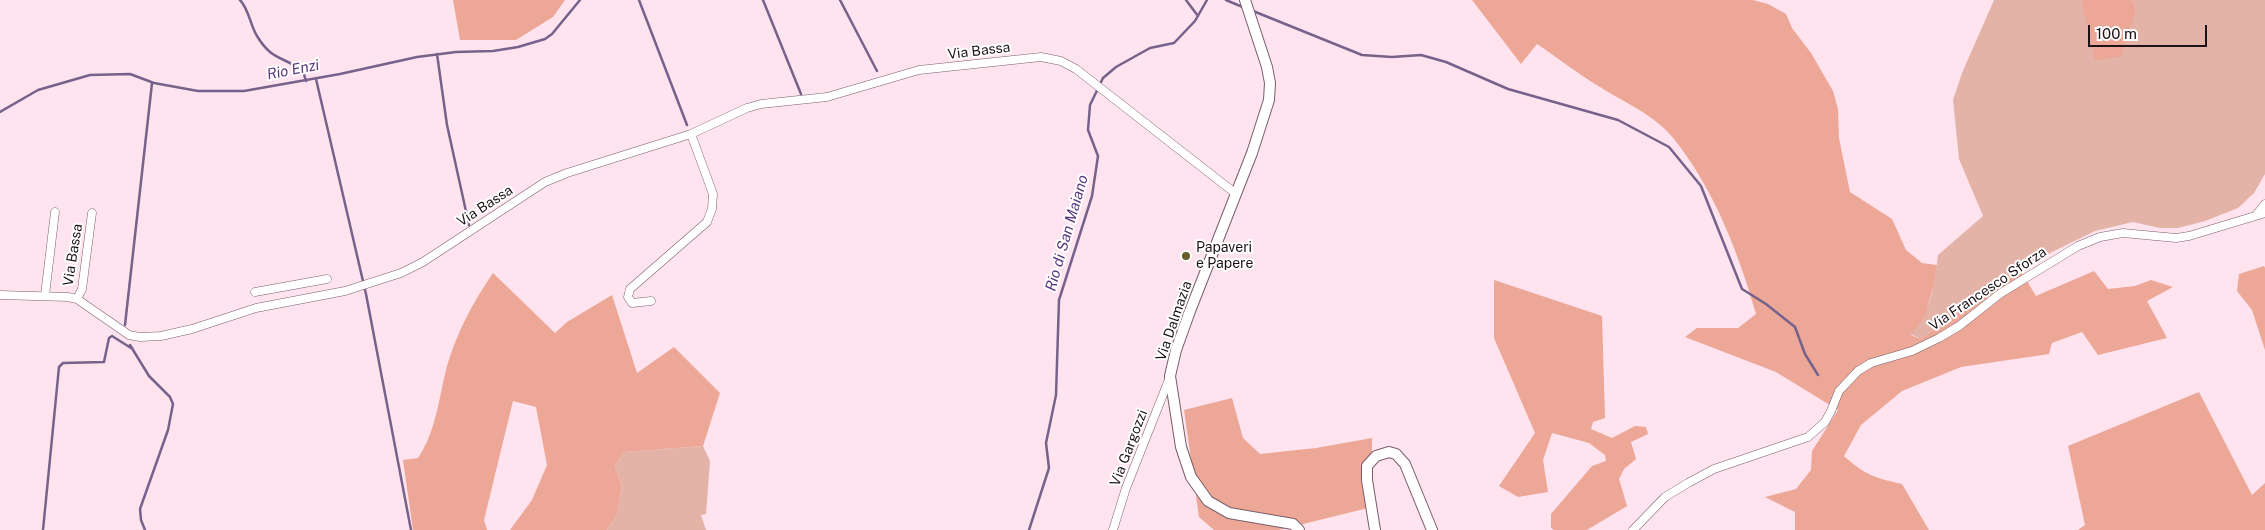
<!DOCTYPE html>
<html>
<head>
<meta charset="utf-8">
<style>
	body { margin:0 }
	#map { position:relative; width:2265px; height:530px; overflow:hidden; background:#ffe3ef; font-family:"Public Sans",sans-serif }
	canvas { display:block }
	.scale { position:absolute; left:2088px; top:25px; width:119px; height:22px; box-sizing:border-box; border:2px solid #1d1217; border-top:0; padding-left:6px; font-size:15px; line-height:18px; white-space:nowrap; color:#1d1217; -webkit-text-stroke:4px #fff; paint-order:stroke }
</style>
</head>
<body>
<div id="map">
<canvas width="2265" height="530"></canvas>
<div class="scale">100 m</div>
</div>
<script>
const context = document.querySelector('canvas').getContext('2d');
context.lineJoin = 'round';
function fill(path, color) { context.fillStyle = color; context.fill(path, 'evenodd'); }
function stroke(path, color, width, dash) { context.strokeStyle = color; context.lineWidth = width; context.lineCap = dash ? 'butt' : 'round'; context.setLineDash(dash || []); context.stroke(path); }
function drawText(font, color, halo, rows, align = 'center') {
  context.font = font + ' "Public Sans",sans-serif'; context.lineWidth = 4; context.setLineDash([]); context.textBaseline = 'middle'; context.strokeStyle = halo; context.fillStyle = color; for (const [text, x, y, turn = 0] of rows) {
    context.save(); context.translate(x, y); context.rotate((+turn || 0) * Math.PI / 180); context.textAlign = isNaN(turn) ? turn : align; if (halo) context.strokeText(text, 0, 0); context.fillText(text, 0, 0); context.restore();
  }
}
fill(new Path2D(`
	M 1994,0 L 2081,0 L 2096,61 L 2136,11 L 2132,0 L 2265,0 L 2265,174 L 2254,193 L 2238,208 L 2205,221 L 2178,228 L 2160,228 L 2133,222 L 2095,231 L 2042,257 L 1920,339 L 1911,334 C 1932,308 1934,288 1938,255 L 1983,216 L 1959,159 L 1953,100 L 1962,73 Z
	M 703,446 L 710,461 L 706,514 L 701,515 L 706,530 L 607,530 L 617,515 L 622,486 L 615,466 L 624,452 Z`), '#e3b3a7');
fill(new Path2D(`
	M 453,0 L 565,0 L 553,17 L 516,40 L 460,40 Z
	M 1472,0 L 1753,0 L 1768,4 L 1786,14 L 1792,28 L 1811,53 L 1833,91 L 1838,109 L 1839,138 L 1850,192 L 1892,219 L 1906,250 L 1922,263 L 1937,265 L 1934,285 L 1924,318 L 1911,335 L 1920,339 L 2021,271 L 2036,296 L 2094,271 L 2108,289 L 2135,286 L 2151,280 L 2173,287 L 2147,301 L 2167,338 L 2098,355 L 2082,332 L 2052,343 L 2049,354 L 1961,367 L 1902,391 L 1861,425 L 1844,456 C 1865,475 1875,478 1902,484 L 1929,530 L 1795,530 L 1795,512 L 1765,497 L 1796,489 L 1811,470 L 1812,451 L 1838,410 L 1776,372 L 1685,337 L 1697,328 L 1738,328 L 1756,314 C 1739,254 1714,189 1674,139 C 1655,115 1625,103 1600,87 C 1578,74 1558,58 1537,44 L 1521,64 Z
	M 2081,0 L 2132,0 L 2136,10 L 2121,56 L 2095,61 Z
	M 2264,266 L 2265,268 L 2265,350 L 2252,310 L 2237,291 L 2239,274 Z
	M 493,273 L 555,333 L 567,322 L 612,295 L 637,373 L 674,347 L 720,393 L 703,446 L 624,452 L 615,466 L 622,486 L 617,515 L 607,530 L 510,530 L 532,500 L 547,465 L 536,407 L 513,401 L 484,520 L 487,530 L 413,530 L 403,460 L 418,458 C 436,432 439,397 447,366 C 457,332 473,302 493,273 Z
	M 1494,280 L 1602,316 L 1605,418 L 1593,422 L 1591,429 L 1612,438 L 1635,426 L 1646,427 L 1648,434 L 1631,442 L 1636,459 L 1624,469 L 1619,479 L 1627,506 L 1587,530 L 1554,530 L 1551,528 L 1551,514 L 1592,466 L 1606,461 L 1605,455 L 1589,443 L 1552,433 L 1543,460 L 1548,492 L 1518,497 L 1499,486 L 1535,433 L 1494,338 Z
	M 2199,392 L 2252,495 L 2265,483 L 2265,530 L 2078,530 L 2085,525 L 2068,446 Z
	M 1232,398 L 1243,438 L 1260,454 L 1316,448 L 1372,438 L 1372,473 L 1376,506 L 1279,530 L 1214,530 L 1199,517 L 1184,410 Z`), '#eca796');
stroke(new Path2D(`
	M 240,0 C 249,9 250,25 257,36 C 272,61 283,56 303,71 L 306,81
	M 639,0 L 687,125
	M 763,0 L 801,94
	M 840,0 L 877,71
	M 1186,0 L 1198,16
	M 1226,0 L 1245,8
	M 1253,11 L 1362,55 L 1392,57 L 1421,55 L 1446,62 L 1508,89 L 1618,120 L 1669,147 L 1701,186 L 1742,289 L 1766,304 L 1795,327 L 1805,354 L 1818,375
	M 437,54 L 447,125 L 469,225
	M 316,79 L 366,294 L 411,530
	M 0,112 L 38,90 L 90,75 L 130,74 L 154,83 L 198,91 L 244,91 L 340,74 L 417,57 L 456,52 L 493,51 L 518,47 L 545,39 L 552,34 L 580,0
	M 125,325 L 152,83
	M 130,345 L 149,376 L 170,397 L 173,404 L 168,430 L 140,509 L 141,520 L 145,530
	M 43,530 L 59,367 L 63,363 L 104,362 L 109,338 L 112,336 L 131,348
	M 1029,530 L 1049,468 L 1046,443 L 1056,395 L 1059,300 L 1092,196 L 1098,156 L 1088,130 L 1090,105 L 1103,78 L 1116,67 L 1150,48 L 1174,43 L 1195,21 L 1207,0`), '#76628a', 2.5);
const minor = new Path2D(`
	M 2257,214 L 2265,204
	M 255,292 L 327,279
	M 0,295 L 68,297 L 77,299 L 129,335 L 140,337 L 161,336 L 192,329 L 256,308 L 345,291 L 401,273 L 423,262 L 545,182 L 567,173 L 691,134 L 747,108 L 761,104 L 827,97 L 919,70 L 1041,57 L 1061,61 L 1076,69 L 1235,193
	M 45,295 L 55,212
	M 77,299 L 82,289 L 92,213
	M 651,301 L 632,303 L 628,297 L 630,289 L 707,222 L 712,209 L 713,194 L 691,134
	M 1113,530 L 1126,488 L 1170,377
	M 1633,530 L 1665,497 L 1688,483 L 1714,469 L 1808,437 L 1825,422 L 1831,411 L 1839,391 L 1858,371 L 1871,363 L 1912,351 L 1939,338 L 1959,326 L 2001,293 L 2078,246 L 2100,237 L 2123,233 L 2176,238 L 2189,236 L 2265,213`);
const major = new Path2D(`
	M 1245,0 L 1267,67 L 1270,83 L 1269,100 L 1252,153 L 1190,311 L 1176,350 L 1170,376 L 1181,447 L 1191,477 L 1208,501 L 1229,513 L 1293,524 L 1299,530
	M 1375,530 L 1367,480 L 1367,466 L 1376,456 L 1389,452 L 1396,454 L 1405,464 L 1432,530`);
stroke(minor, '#7a5d6b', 9);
stroke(major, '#7a5d6b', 12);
stroke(minor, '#fff', 8);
stroke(major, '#fff', 10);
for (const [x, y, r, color] of [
	[1186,256,5,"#655e2b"]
]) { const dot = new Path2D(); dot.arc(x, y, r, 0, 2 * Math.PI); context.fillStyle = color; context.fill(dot); stroke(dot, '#fff', 2); }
drawText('14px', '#1d1217', '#fff', [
	["Via Bassa",979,51,-7],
	["Via Bassa",485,206,-33],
	["Via Bassa",73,255,-81],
	["Via Francesco Sforza",1988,289,-34],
	["Via Dalmazia",1174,321,-71],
	["Via Gargozzi",1129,448,-69]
]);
drawText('14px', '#1d1217', '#fff', [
	["Papaveri",1196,248],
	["e Papere",1196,264]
], 'left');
drawText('italic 15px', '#5a387e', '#fff', [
	["Rio Enzi",293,70,-11],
	["Rio di San Maiano",1067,233,-74]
]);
</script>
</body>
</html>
